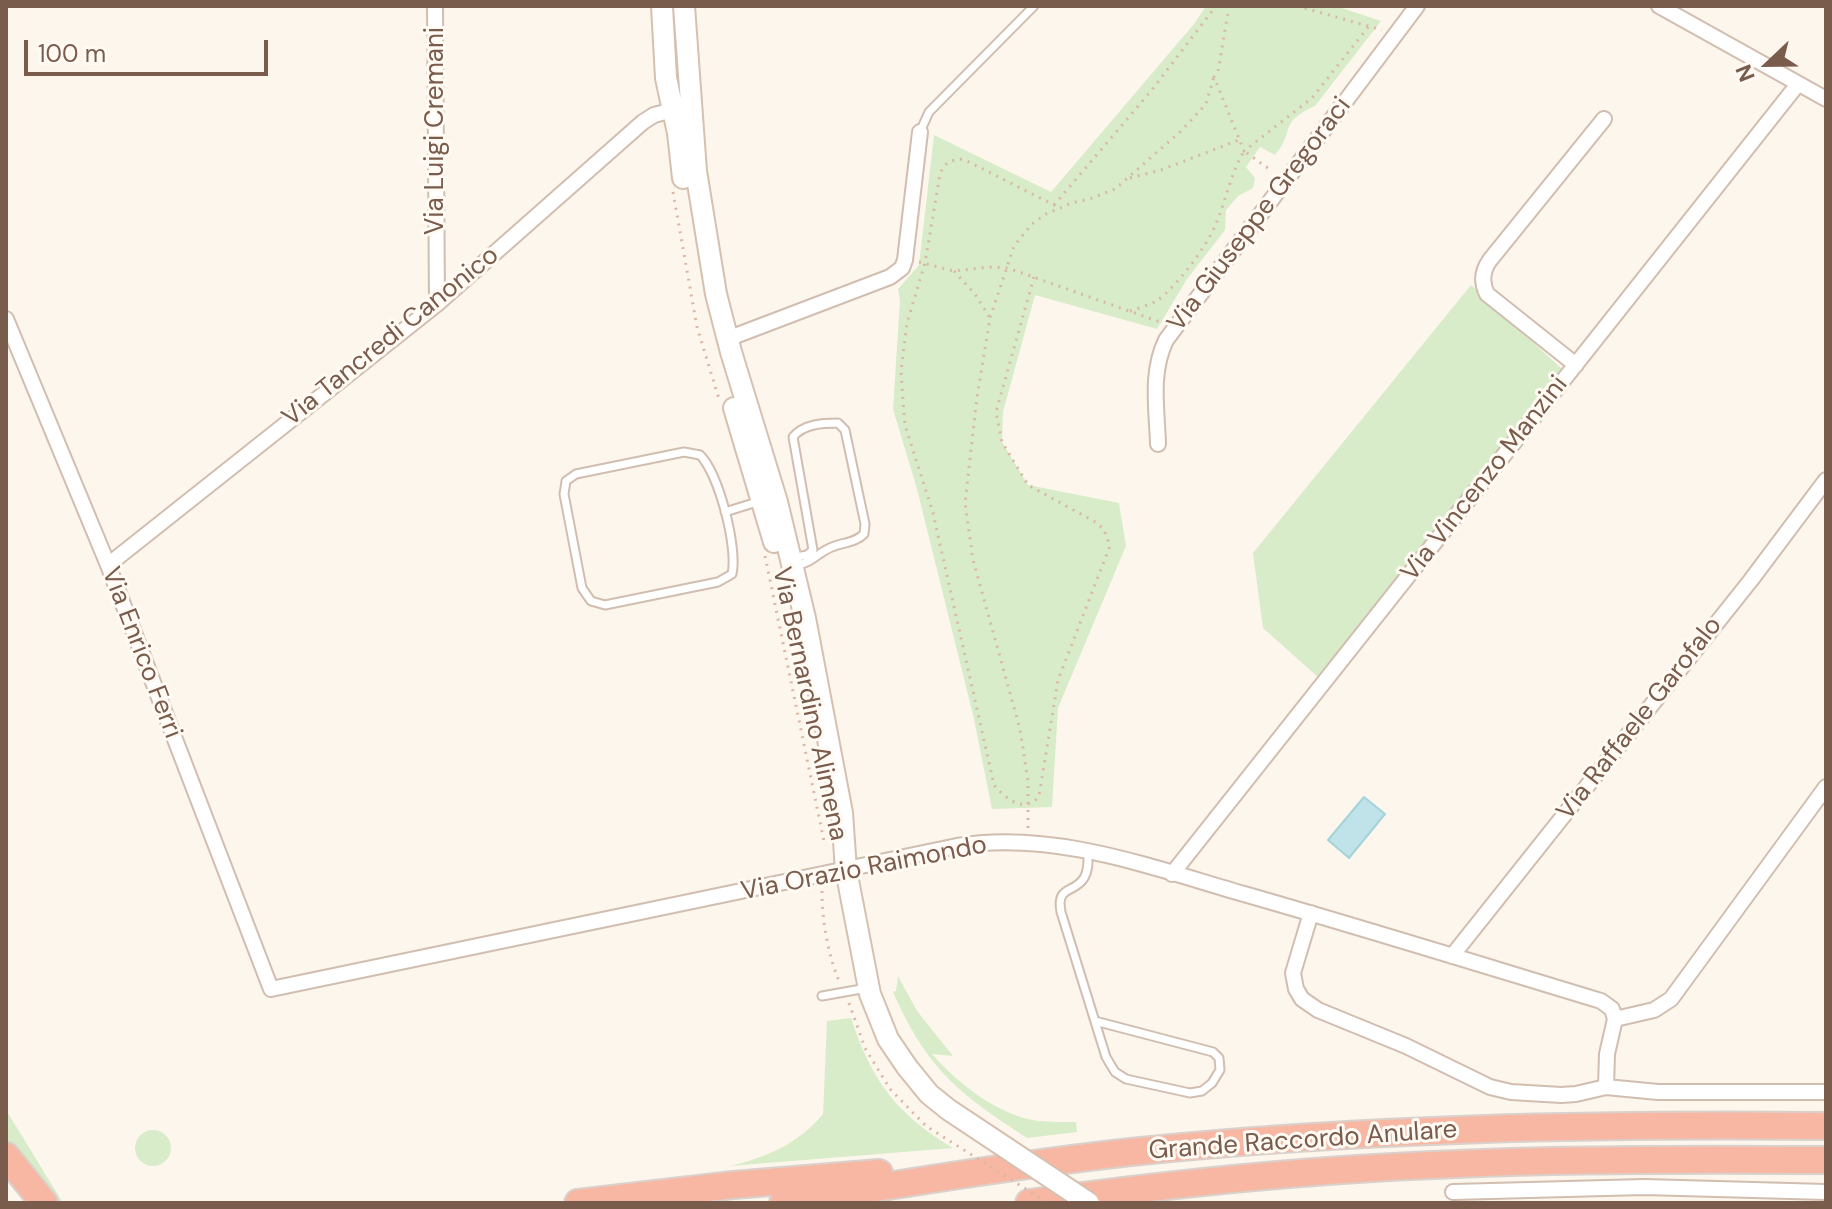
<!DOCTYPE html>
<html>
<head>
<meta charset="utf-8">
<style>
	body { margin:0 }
	#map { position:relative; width:1832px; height:1209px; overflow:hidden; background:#fdf6ec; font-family:"DM Sans",sans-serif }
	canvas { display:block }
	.frame { position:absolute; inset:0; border:8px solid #7a5c4d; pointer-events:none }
	.north { position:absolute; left:1728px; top:24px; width:80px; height:80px; -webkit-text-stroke:6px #fffaf3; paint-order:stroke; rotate:248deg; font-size:22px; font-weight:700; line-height:32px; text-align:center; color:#7a5c4d }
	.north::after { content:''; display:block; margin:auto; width:28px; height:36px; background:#7a5c4d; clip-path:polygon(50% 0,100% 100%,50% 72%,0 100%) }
	.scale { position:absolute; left:24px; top:40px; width:244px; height:36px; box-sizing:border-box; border:4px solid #7a5c4d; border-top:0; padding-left:10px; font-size:24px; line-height:28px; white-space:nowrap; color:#7a5c4d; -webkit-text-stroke:6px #fffaf3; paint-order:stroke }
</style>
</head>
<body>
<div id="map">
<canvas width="1832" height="1209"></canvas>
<div class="frame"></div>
<div class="north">N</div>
<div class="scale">100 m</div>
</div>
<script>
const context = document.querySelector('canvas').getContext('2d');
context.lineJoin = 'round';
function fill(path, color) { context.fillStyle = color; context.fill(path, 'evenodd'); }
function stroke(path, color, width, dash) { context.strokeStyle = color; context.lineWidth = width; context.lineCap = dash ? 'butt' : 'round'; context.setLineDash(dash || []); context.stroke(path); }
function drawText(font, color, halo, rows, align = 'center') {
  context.font = font + ' "DM Sans",sans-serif'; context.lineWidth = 6; context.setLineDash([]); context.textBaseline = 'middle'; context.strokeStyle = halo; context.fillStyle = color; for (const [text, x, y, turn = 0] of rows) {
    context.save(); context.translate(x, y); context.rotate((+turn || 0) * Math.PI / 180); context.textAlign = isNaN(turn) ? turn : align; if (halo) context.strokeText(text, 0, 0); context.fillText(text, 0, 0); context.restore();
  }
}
fill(new Path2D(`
	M 1206,6 L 1336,6 L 1381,21 L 1315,106 C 1277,123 1296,131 1275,155 L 1260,147 L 1246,167 L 1255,178 L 1253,188 L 1238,196 L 1226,210 L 1225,230 L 1187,279 L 1157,329 L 1035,295 L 1003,412 L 1002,442 L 1028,485 L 1119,503 L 1126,546 L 1058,708 L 1052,807 L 992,809 L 974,719 L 917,489 L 893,409 L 900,301 L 898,289 L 919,265 L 934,135 L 1051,192 L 1194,24 Z
	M 1471,285 L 1562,369 L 1319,678 L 1263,628 L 1253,553 Z
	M 898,976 L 917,1011 L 953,1056 L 932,1054 C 958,1084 998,1115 1038,1121 C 1050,1122 1063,1122 1076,1122 L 1077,1132 L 1027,1138 C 958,1093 927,1069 893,992 L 896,991 Z
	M 851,1018 C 872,1081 895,1113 953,1148 L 730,1166 C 767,1157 798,1144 823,1114 L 827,1021 Z
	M 6,1110 L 63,1203 L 47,1194 L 6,1143 Z
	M135 1148a18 18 0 1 1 36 0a18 18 0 1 1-36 0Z`), '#d8ecc9');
const water = new Path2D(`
	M 1364,797 L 1385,814 L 1349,858 L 1328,840 Z`);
fill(water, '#bfe3e8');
stroke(water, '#a5d3da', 2);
const lane = new Path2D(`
	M 920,132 L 929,112 L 1034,6
	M 684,452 L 700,455 C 719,474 738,548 732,574 L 718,582 L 605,605 L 591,601 L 582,588 L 564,494 L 566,481 L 576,474 Z
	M 725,512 L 760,501
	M 791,558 L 807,555 L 813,550 L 793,437 C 803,424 823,423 838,423 L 845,430 L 865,524 L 864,534 C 855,543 844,542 832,547 C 817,553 814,562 795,566
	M 1088,852 C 1088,860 1089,870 1084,878 C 1074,894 1056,885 1061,912 L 1106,1057 L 1115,1072 L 1126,1079 L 1190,1093 L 1202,1091 L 1212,1083 L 1220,1070 L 1219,1058 L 1213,1052 L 1095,1021
	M 822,996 L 867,988`);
const street = new Path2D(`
	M 435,6 L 437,304
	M 1659,6 L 1826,99
	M 6,319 L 108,565 L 271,989 L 957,846 C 1054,830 1153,868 1244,894 C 1363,928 1482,965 1601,1001 L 1612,1009 L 1615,1019
	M 727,339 L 890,277 L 902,268 L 905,260 L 920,132
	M 1576,365 L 1487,294 C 1481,282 1482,271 1490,260 L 1604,119
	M 1158,444 C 1157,409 1150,373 1166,340 L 1417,6
	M 108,565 L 437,304 L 643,122 L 654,115 L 673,110
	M 1172,874 L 1798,84
	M 1311,913 L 1293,973 L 1296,989 L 1302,999 L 1318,1010 L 1406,1046 L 1490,1087 L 1511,1092 L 1561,1095 L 1576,1094 L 1606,1087 L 1658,1092 L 1826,1092
	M 1452,956 L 1751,580 L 1826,480
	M 1615,1019 L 1654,1010 L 1671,999 L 1826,787
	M 1606,1087 L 1607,1054 L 1615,1019
	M 1453,1192 L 1644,1187 L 1826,1192`);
const secondary = new Path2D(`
	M 662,6 L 666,78 L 678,133 L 683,178
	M 684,6 L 696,171 L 716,294 L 731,352 L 777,502 L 805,618 L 842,813 L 846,870 L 870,994 L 888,1039 L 907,1067
	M 734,408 L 774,542`);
const highway = new Path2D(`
	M 6,1156 L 44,1203
	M 578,1203 L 733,1185 L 879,1173
	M 783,1203 C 899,1184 1014,1165 1131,1152 C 1361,1128 1594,1124 1826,1126
	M 1029,1203 C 1133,1189 1237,1177 1342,1170 C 1503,1159 1665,1159 1826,1160`);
stroke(lane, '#d1beb0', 11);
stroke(street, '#d1beb0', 18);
stroke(secondary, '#d6c0b0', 24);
stroke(highway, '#dad1cd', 30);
stroke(new Path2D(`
	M 1229,6 L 1218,72 L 1214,77 L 1244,151 L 1312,98 L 1369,26
	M 1297,6 L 1382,30
	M 1130,178 L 1161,170 L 1239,140
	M 673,192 L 697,327 L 719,399
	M 1054,205 L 1151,91 L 1216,6
	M 919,262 L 954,271 L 989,267 L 1008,268 L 1160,322
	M 954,271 L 975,294 L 990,318
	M 1034,277 L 996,412 L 1002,442 L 1028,485 L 1097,523 L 1104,530 L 1110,546 L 1058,680 L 1039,796 C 1025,815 1005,798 994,785 L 933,513 L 905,425 L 903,401 L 901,371 L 907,323 L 925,263 L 940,174 C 945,162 950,160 963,159 L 1060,208
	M 1130,311 C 1139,308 1150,305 1158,300 C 1177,286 1206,247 1215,226 C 1226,201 1230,175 1244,151 L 1272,171
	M 765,556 L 825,846
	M 1028,828 L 1028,781 L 1020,729 L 973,560 L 965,503 L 977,397 L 990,318 L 1014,246 L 1032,224 L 1046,214 L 1072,203 L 1093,198 L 1115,189 L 1180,132 L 1206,104 L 1214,77
	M 822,891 C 822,921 828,954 839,981
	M 849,1003 L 865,1048 L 890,1089`), '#d9b8a5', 3, [2, 6]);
stroke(lane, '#fff', 7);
stroke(street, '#fff', 14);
stroke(secondary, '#fff', 20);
stroke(highway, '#f7b7a3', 26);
const secondaryBridge = new Path2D(`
	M 907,1067 L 929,1094 L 949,1110 L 1089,1203`);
stroke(secondaryBridge, '#d6c0b0', 24, []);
stroke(new Path2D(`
	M 890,1089 L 926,1126 L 1048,1203`), '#d9b8a5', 3, [2, 6]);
stroke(secondaryBridge, '#fff', 20);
drawText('26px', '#7a5c4d', '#fffaf3', [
	["Via Luigi Cremani",436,131,-90],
	["Via Giuseppe Gregoraci",1260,215,-53],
	["Via Tancredi Canonico",391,337,-39],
	["Via Vincenzo Manzini",1485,479,-52],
	["Via Enrico Ferri",141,653,69],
	["Via Bernardino Alimena",809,704,78],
	["Via Raffaele Garofalo",1640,719,-52],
	["Via Orazio Raimondo",864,869,-11],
	["Grande Raccordo Anulare",1303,1141,-4]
]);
</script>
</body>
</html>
